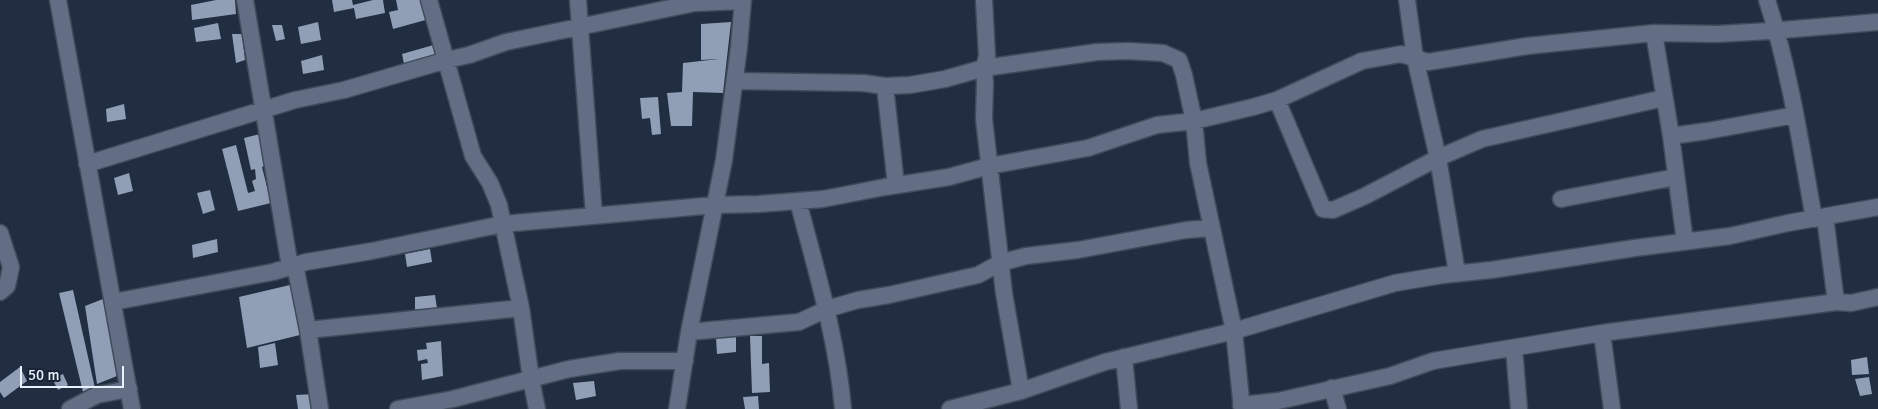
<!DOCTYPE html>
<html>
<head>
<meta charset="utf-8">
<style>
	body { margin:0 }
	#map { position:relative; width:1878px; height:409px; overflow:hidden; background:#212d40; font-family:Signika,sans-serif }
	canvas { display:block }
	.scale { position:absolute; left:20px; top:366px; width:104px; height:22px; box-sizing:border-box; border:2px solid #e9f1fe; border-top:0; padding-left:6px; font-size:15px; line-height:18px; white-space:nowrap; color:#e9f1fe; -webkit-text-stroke:4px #182335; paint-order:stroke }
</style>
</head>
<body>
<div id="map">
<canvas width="1878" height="409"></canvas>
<div class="scale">50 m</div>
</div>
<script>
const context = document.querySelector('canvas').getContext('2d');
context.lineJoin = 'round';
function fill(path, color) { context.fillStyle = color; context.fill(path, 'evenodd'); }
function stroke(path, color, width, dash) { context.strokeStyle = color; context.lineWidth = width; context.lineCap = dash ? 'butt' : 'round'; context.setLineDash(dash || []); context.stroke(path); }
fill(new Path2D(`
	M 216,0 L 235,0 L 236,14 L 192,20 L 191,5 Z
	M 332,0 L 352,0 L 353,5 L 373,0 L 383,0 L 385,13 L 356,19 L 354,8 L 334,12 Z
	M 396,0 L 422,0 L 429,19 L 393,29 L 389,12 L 398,10 Z
	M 318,22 L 321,40 L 301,44 L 298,27 Z
	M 731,22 L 723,93 L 693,92 L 692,126 L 671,126 L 667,93 L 682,92 L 683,63 L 718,59 L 701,60 L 701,24 Z
	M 218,23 L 221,39 L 196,42 L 194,28 Z
	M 272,25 L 282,25 L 285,39 L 276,41 Z
	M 232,34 L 242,34 L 245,60 L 236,63 Z
	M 437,44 L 440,55 L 404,64 L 402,54 Z
	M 322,55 L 324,70 L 303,74 L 301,61 Z
	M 658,97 L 661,134 L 652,135 L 650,118 L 642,119 L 640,98 Z
	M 124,104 L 126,119 L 107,122 L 106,109 Z
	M 260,134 L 267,165 L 262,167 L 271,203 L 238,211 L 222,149 L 236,145 L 248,193 L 255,191 L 252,181 L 256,179 L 255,169 L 251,170 L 244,138 Z
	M 129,173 L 133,191 L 118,195 L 114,178 Z
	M 210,190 L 215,210 L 203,214 L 197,193 Z
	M 217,239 L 218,252 L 193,258 L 192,245 Z
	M 430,249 L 432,262 L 407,267 L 405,254 Z
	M 294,284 L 304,334 L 247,348 L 239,297 Z
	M 73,290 L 95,388 L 83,392 L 59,293 Z
	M 435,295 L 437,308 L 415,311 L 415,297 Z
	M 108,297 L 122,374 L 97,384 L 85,306 Z
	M 750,336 L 762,336 L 762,364 L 769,363 L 770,392 L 752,393 Z
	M 736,337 L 736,352 L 717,354 L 716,338 Z
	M 441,341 L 443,376 L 422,380 L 421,364 L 428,363 L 427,359 L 418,361 L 417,350 L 427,349 L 426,343 Z
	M 275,343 L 278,365 L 260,368 L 258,347 Z
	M 1867,357 L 1869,374 L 1852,375 L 1851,360 Z
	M 20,367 L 27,381 L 4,398 L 0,392 L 0,382 Z
	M 63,374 L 68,385 L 58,390 L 52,378 Z
	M 1869,377 L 1872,394 L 1860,396 L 1855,379 Z
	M 594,381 L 596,396 L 576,400 L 573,383 Z
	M 314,394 L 316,409 L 298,409 L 296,395 Z
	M 758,396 L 759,409 L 745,409 L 743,397 Z`), '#909fb6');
const minor = new Path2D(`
	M 58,0 L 132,409
	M 245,0 L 290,267
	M 429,0 L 473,156 L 490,183 L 499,205 L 521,308 L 531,379 L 537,409
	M 578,0 L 594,216
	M 984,0 L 987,56 L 984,68 L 985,83 L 984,119 L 1004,293 L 1021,391
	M 1407,0 L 1415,58 L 1438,158 L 1457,273
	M 1767,0 C 1790,71 1801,146 1814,219
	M 1654,33 L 1671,136 L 1685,242
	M 735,81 L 863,83 L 885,86 L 910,85 L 945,79 L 984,68 L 1097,52 L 1128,51 L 1163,53 L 1179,60 L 1184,75 L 1194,121 L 1198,163 L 1234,331 L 1242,409
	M 885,86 L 896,185
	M 1277,100 L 1323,209 L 1333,210 L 1365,196 L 1438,158 L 1482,139 L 1664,98
	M 1671,136 L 1707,131 L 1795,115
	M 87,164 L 295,100 L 344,90 L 447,60 L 469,55 L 506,42 L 695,3 L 743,1
	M 1561,199 L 1676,177
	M 798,201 C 816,270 837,338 843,409
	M 1825,217 L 1836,302
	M 0,233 L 11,267 L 7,286 L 0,292
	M 295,265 L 308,330 L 320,409
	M 113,302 L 273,272 L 306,262 L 372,251 L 503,224 L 715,205 L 759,204 L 823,199 L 885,187 L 949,177 L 989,166 L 1088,148 L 1157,125 L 1194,121 L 1253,107 L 1277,100 L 1362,61 L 1401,54 L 1428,62 L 1527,46 L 1654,33 L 1717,34 L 1770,31 L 1878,22
	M 308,330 L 521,308
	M 689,332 L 799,322 L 827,309 L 858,300 L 889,295 L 978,275 L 1000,263 L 1026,256 L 1078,250 L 1186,230 L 1211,228
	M 1602,333 L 1612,409
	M 1514,348 L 1519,409
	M 1124,357 L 1129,409
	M 1332,388 L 1338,409
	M 1241,405 L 1278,401 L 1390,376 L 1433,361 L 1487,352 L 1602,333 L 1836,302 L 1851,303 L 1878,297
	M 70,409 L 97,395 L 129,389
	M 398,409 L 453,399 L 569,369 L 620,361 L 685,361
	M 677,409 L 689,332 L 724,160 L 739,47 L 743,0
	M 950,409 L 1021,391 L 1105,362 L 1234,331 L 1395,283 L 1443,275 L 1491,270 L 1635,248 L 1730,236 L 1788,223 L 1878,207`);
stroke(minor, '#404a5a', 19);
stroke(minor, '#616e84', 16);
</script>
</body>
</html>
